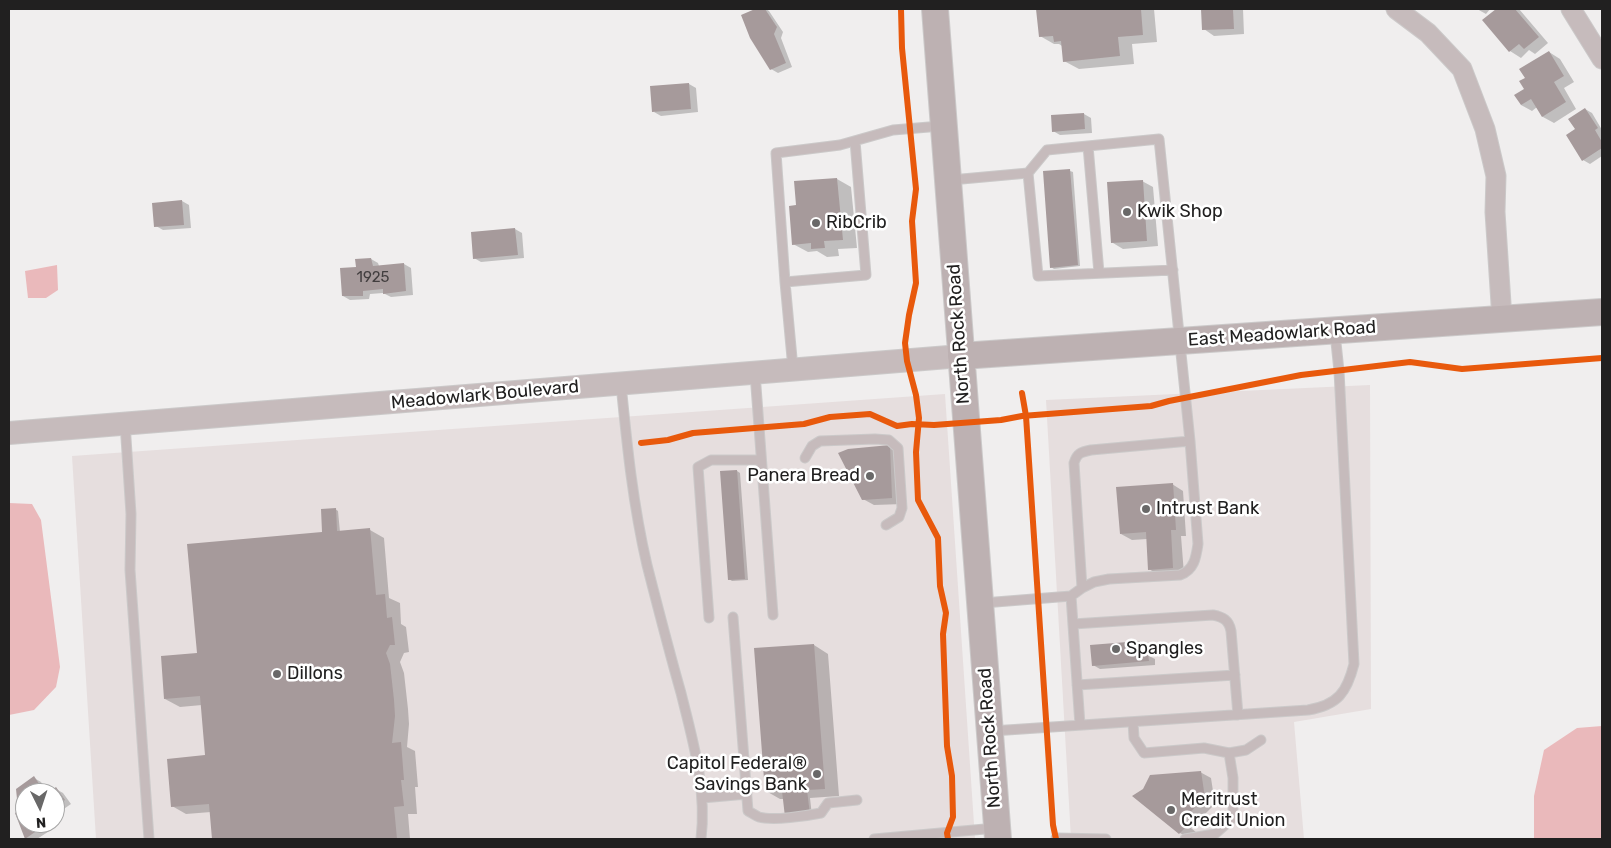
<!DOCTYPE html>
<html>
<head>
<meta charset="utf-8">
<style>
	body { margin:0 }
	#map { position:relative; width:1611px; height:848px; overflow:hidden; background:#f0eeee; font-family:Rubik,sans-serif }
	canvas { display:block }
	.frame { position:absolute; inset:0; border:10px solid #212020; pointer-events:none }
	.north { position:absolute; left:15px; top:783px; width:50px; height:50px; box-sizing:border-box; background:#fff; border:1px solid #a6a6a6; border-radius:50%; rotate:176deg; font-size:14px; font-weight:700; line-height:20px; text-align:center; color:#212020 }
	.north::after { content:''; display:block; margin:auto; width:18px; height:22px; background:#696868; clip-path:polygon(50% 0,100% 100%,50% 72%,0 100%) }
</style>
</head>
<body>
<div id="map">
<canvas width="1611" height="848"></canvas>
<div class="frame"></div>
<div class="north">N</div>
</div>
<script>
const context = document.querySelector('canvas').getContext('2d');
context.lineJoin = 'round';
function fill(path, color) { context.fillStyle = color; context.fill(path, 'evenodd'); }
function stroke(path, color, width, dash) { context.strokeStyle = color; context.lineWidth = width; context.lineCap = dash ? 'butt' : 'round'; context.setLineDash(dash || []); context.stroke(path); }
function drawText(font, color, halo, rows, align = 'center') {
  context.font = font + ' Rubik,sans-serif'; context.lineWidth = 5; context.setLineDash([]); context.textBaseline = 'middle'; context.strokeStyle = halo; context.fillStyle = color; for (const [text, x, y, turn = 0] of rows) {
    context.save(); context.translate(x, y); context.rotate((+turn || 0) * Math.PI / 180); context.textAlign = isNaN(turn) ? turn : align; if (halo) context.strokeText(text, 0, 0); context.fillText(text, 0, 0); context.restore();
  }
}
fill(new Path2D(`
	M 1370,385 L 1371,709 L 1294,722 L 1304,839 L 1071,839 L 1046,400 Z
	M 945,394 L 975,839 L 96,839 L 72,456 Z`), '#e6dede');
fill(new Path2D(`
	M 57,265 L 58,290 L 46,298 L 28,298 L 25,271 Z
	M 9,503 L 32,504 L 41,520 L 60,667 L 56,687 L 34,710 L 9,715 Z
	M 1602,726 L 1602,839 L 1534,839 L 1534,796 L 1544,750 L 1577,728 Z`), '#eab9bb');
fill(new Path2D(`
	M 758,9 L 766,9 L 769,11 L 783,32 L 781,38 L 792,67 L 778,73 L 771,69 L 742,16 Z
	M 1052,9 L 1154,9 L 1157,42 L 1132,44 L 1134,64 L 1079,69 L 1064,61 L 1062,46 L 1059,44 L 1054,44 L 1040,36 Z
	M 1203,9 L 1243,9 L 1244,34 L 1214,36 L 1204,29 Z
	M 1477,9 L 1490,9 L 1486,14 Z
	M 1497,9 L 1519,9 L 1548,43 L 1535,54 L 1529,50 L 1521,58 L 1510,51 L 1484,20 Z
	M 1549,52 L 1560,59 L 1574,82 L 1564,88 L 1576,109 L 1554,123 L 1543,117 L 1537,107 L 1532,111 L 1521,105 L 1526,90 L 1526,78 Z
	M 689,84 L 696,88 L 698,112 L 661,116 L 654,112 Z
	M 1585,109 L 1592,113 L 1602,130 L 1602,156 L 1590,164 L 1583,160 Z
	M 1084,114 L 1091,118 L 1092,133 L 1060,135 L 1053,131 Z
	M 1070,171 L 1073,172 L 1080,266 L 1054,269 L 1051,267 Z
	M 837,179 L 851,187 L 857,248 L 838,249 L 839,256 L 827,257 L 817,251 L 808,252 L 793,244 L 797,206 L 795,182 Z
	M 1142,181 L 1153,187 L 1158,246 L 1123,249 L 1113,243 Z
	M 182,201 L 189,205 L 191,228 L 163,230 L 156,226 Z
	M 515,229 L 522,233 L 524,258 L 481,262 L 474,258 Z
	M 371,259 L 378,263 L 379,266 L 404,264 L 411,268 L 413,295 L 391,297 L 383,293 L 370,294 L 369,299 L 350,300 L 343,296 L 358,268 Z
	M 890,447 L 900,453 L 903,504 L 874,505 L 863,499 Z
	M 737,471 L 740,473 L 748,580 L 732,581 L 729,579 Z
	M 1172,484 L 1183,491 L 1186,536 L 1181,536 L 1184,574 L 1160,576 L 1149,569 L 1147,539 L 1132,540 L 1121,534 Z
	M 335,509 L 338,511 L 340,532 L 370,530 L 384,538 L 389,598 L 400,603 L 401,624 L 406,627 L 409,652 L 404,653 L 400,662 L 404,673 L 408,709 L 409,724 L 407,747 L 415,751 L 418,787 L 415,787 L 417,814 L 408,814 L 410,839 L 214,839 L 211,812 L 186,814 L 172,806 L 207,756 L 202,705 L 180,707 L 165,699 L 198,654 L 327,533 Z
	M 1140,642 L 1147,646 L 1147,655 L 1155,659 L 1155,665 L 1100,669 L 1093,665 Z
	M 814,645 L 828,654 L 839,796 L 810,798 L 812,816 L 784,799 L 780,799 L 766,791 L 756,650 Z
	M 1200,772 L 1211,778 L 1215,804 L 1191,828 L 1197,833 L 1190,839 L 1180,833 L 1134,796 Z
	M 34,778 L 41,782 L 48,793 L 25,793 L 25,807 L 18,799 Z
	M 56,789 L 63,793 L 71,804 L 55,815 L 55,793 L 50,793 Z
	M 25,808 L 25,823 L 50,823 L 54,828 L 37,839 L 26,839 L 17,814 Z`), '#0003');
fill(new Path2D(`
	M 755,9 L 765,9 L 777,27 L 774,34 L 786,63 L 770,70 L 750,38 L 741,15 Z
	M 1036,9 L 1141,9 L 1143,35 L 1118,37 L 1120,56 L 1063,62 L 1061,41 L 1054,42 L 1053,36 L 1039,37 Z
	M 1201,9 L 1233,9 L 1234,29 L 1202,30 Z
	M 1496,9 L 1515,9 L 1539,37 L 1524,49 L 1519,44 L 1509,52 L 1482,20 Z
	M 1549,51 L 1564,76 L 1554,82 L 1566,102 L 1542,117 L 1531,99 L 1521,105 L 1514,95 L 1524,89 L 1519,81 L 1525,78 L 1519,69 Z
	M 689,83 L 691,109 L 652,112 L 650,86 Z
	M 1585,108 L 1598,128 L 1595,130 L 1602,142 L 1602,148 L 1582,161 L 1566,135 L 1575,129 L 1568,119 Z
	M 1084,113 L 1085,129 L 1052,132 L 1051,115 Z
	M 1070,169 L 1078,265 L 1050,268 L 1043,171 Z
	M 837,178 L 843,240 L 824,241 L 825,248 L 811,249 L 811,243 L 792,245 L 789,206 L 796,205 L 794,181 Z
	M 1143,180 L 1147,241 L 1111,243 L 1107,182 Z
	M 182,200 L 184,225 L 154,227 L 152,203 Z
	M 515,228 L 518,255 L 473,259 L 471,232 Z
	M 371,258 L 373,266 L 404,263 L 406,291 L 383,294 L 383,289 L 363,291 L 363,296 L 342,296 L 340,268 L 356,267 L 355,259 Z
	M 890,445 L 892,498 L 862,500 L 838,453 L 848,449 Z
	M 737,470 L 745,579 L 728,580 L 720,471 Z
	M 1173,483 L 1176,530 L 1171,530 L 1173,568 L 1148,570 L 1146,532 L 1120,534 L 1116,487 Z
	M 336,508 L 337,531 L 370,528 L 376,595 L 385,594 L 387,618 L 392,617 L 395,645 L 390,645 L 386,653 L 390,664 L 394,700 L 395,716 L 392,743 L 401,742 L 404,780 L 401,780 L 404,806 L 394,807 L 397,839 L 212,839 L 209,804 L 171,807 L 167,759 L 205,755 L 200,696 L 164,699 L 161,656 L 197,653 L 187,544 L 322,532 L 321,509 Z
	M 1140,641 L 1141,654 L 1148,654 L 1149,661 L 1092,666 L 1090,645 Z
	M 814,644 L 825,789 L 807,790 L 810,815 L 785,817 L 782,791 L 765,792 L 754,648 Z
	M 1201,771 L 1205,798 L 1181,821 L 1187,826 L 1179,834 L 1132,796 L 1143,789 L 1150,775 Z
	M 34,776 L 45,793 L 25,793 L 25,823 L 48,823 L 25,839 L 15,813 L 23,807 L 17,799 L 16,789 Z
	M 56,787 L 65,800 L 55,807 L 55,793 L 48,793 Z`), '#a69a9b');
const service = new Path2D(`
	M 855,141 L 866,275 L 785,282 L 776,153 L 840,145 L 893,130 L 941,126
	M 1088,146 L 1099,273
	M 1028,173 L 1038,276 L 1173,270
	M 951,180 L 1028,173 L 1047,150 L 1159,139 L 1190,441 L 1091,450 C 1081,452 1077,453 1074,463 L 1082,588
	M 785,282 L 793,369
	M 755,373 L 773,615
	M 621,384 C 627,445 633,505 647,565 C 658,608 669,651 681,693 C 693,741 707,789 701,839
	M 125,423 L 131,514 L 130,570 L 149,839
	M 805,458 L 812,446 L 820,441 L 875,439 L 889,440 L 898,448 L 902,508 L 899,517 L 886,525
	M 1071,596 L 1080,725
	M 983,603 L 1071,596 L 1082,588 L 1094,582 L 1109,579 L 1180,575 C 1194,570 1196,558 1198,544 L 1190,441
	M 733,617 L 748,811 C 752,813 756,816 759,817 C 773,821 806,816 821,813 L 828,803 L 857,800
	M 709,618 L 698,467 L 711,460 L 761,460
	M 1073,624 L 1213,615 C 1223,617 1229,620 1231,631 L 1238,715
	M 1077,685 L 1235,675
	M 1133,722 L 1134,738 L 1144,753 L 1204,748 L 1229,753 L 1233,778 L 1233,818 L 1215,834 L 1185,839
	M 992,731 L 1308,710 C 1338,705 1347,692 1354,664 L 1339,371 L 1335,333
	M 1229,753 L 1246,750 L 1261,740
	M 702,798 L 747,794
	M 1056,838 L 1106,839
	M 874,839 L 996,828`);
const minor = new Path2D(`
	M 1396,9 L 1428,33 L 1462,69 L 1485,129 L 1496,176 L 1495,212 L 1502,319
	M 1571,9 L 1602,59`);
const tertiary = new Path2D(`
	M 9,433 L 961,356`);
const secondary = new Path2D(`
	M 935,9 L 998,839
	M 961,356 L 1602,312`);
stroke(service, '#cbc9c9', 11);
stroke(minor, '#cbc9c9', 21);
stroke(tertiary, '#cbc9c9', 24);
stroke(secondary, '#cbc9c9', 28);
stroke(service, '#c6bbbc', 9);
stroke(minor, '#c6bbbc', 19);
stroke(tertiary, '#c6bbbc', 22);
stroke(secondary, '#bdb1b2', 26);
stroke(new Path2D(`
	M 901,9 L 902,48 L 916,189 L 912,221 L 916,283 L 909,315 L 905,343 L 907,361 L 916,395 L 919,418 L 916,452 L 918,500 L 938,538 L 940,586 L 946,613 L 943,634 L 947,746 L 952,776 L 953,817 L 947,833 L 948,839
	M 1022,393 L 1026,416 L 1053,825 L 1056,839
	M 641,443 L 668,440 L 693,433 L 804,424 L 830,417 L 870,414 L 897,426 L 912,424 L 934,425 L 1001,420 L 1022,416 L 1151,406 L 1169,401 L 1301,375 L 1410,362 L 1462,369 L 1602,358`), '#e8590c', 6);
for (const [x, y, r, color] of [
	[1127,212,5,"#696868"],
	[816,223,5,"#696868"],
	[870,476,5,"#696868"],
	[1146,509,5,"#696868"],
	[1116,649,5,"#696868"],
	[277,674,5,"#696868"],
	[817,774,5,"#696868"],
	[1171,810,5,"#696868"]
]) { const dot = new Path2D(); dot.arc(x, y, r, 0, 2 * Math.PI); context.fillStyle = color; context.fill(dot); stroke(dot, '#fff', 2); }
drawText('15px', '#423e3f', null, [
	["1925",373,278]
]);
drawText('18px', '#212020', '#fff', [
	["Kwik Shop",1137,212],
	["RibCrib",826,223],
	["Panera Bread",860,476,"right"],
	["Intrust Bank",1156,509],
	["Spangles",1126,649],
	["Dillons",287,674],
	["Capitol Federal®",807,764,"right"],
	["Savings Bank",807,785,"right"],
	["Meritrust",1181,800],
	["Credit Union",1181,821]
], 'left');
drawText('18px', '#212020', '#fff', [
	["North Rock Road",959,334,-94],
	["East Meadowlark Road",1282,334,-4],
	["Meadowlark Boulevard",485,395,-5],
	["North Rock Road",990,738,-94]
]);
</script>
</body>
</html>
